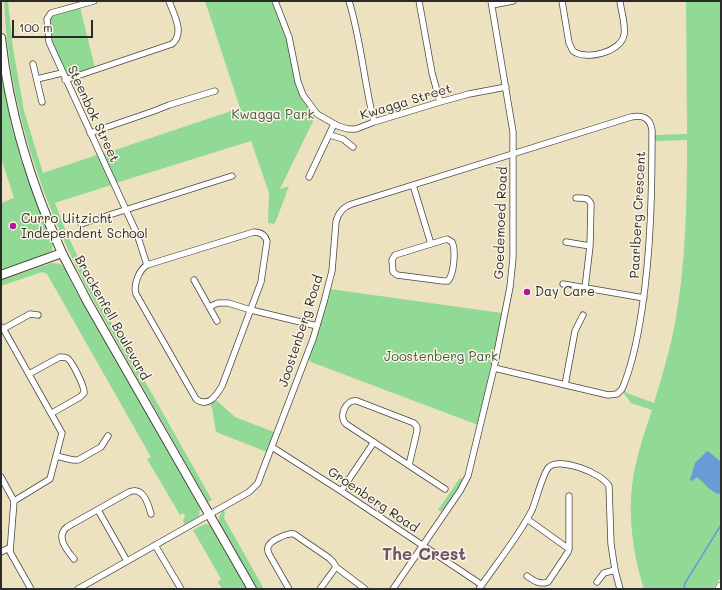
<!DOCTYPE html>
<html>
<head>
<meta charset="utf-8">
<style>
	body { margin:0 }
	#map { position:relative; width:722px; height:590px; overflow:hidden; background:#ede2c0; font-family:Mali,sans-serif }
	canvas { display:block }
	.frame { position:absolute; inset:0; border:2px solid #2b2b2b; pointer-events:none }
	.scale { position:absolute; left:12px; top:20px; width:81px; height:18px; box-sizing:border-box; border:2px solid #2b2b2b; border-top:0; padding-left:5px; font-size:12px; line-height:14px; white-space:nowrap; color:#2b2b2b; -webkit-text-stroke:3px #fcf5e5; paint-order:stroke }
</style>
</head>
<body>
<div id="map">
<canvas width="722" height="590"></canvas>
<div class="frame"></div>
<div class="scale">100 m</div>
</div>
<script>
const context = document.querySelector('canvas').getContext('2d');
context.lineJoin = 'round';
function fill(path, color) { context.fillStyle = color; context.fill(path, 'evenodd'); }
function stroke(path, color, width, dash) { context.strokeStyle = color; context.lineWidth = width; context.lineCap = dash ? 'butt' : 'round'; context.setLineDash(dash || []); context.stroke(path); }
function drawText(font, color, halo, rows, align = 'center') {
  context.font = font + ' Mali,sans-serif'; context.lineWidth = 3; context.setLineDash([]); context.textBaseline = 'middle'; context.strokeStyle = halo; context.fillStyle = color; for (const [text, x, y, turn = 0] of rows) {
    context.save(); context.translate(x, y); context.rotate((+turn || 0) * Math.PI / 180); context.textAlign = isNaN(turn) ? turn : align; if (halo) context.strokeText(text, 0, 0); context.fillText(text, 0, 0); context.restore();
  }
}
fill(new Path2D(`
	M 4,1 L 8,1 L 13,48 L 24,111 L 43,173 L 97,155 L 111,185 L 55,203 L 67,234 L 95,293 L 212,500 L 208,502 L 94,301 C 44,208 8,107 4,1 Z
	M 205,1 L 272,1 C 278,16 285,32 289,48 C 296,76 293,93 316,115 L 280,189 L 289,186 L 276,221 L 274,224 L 268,223 L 269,193 L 251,141 L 116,183 L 103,154 L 240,108 Z
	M 686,1 L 721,1 L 721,577 L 713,589 L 644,589 C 634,558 628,519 632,486 C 635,460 644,434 652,410 L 631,403 L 623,392 L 624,390 L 627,393 L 654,403 C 662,376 670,350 675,323 C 686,263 687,201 687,140 L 655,141 L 655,135 L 687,134 Z
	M 80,7 L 95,68 L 70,75 L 67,74 C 60,60 41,28 54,14 Z
	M 1,73 L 11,124 L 21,160 L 53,244 L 52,250 L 47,254 L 29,260 L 1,272 L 1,203 L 14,198 L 1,158 Z
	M 52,263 L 60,264 L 66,270 L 200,508 L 199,516 L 185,525 L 183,521 L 185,516 L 183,513 L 180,515 L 147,459 L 151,457 L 47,274 L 42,272 L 1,286 L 1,280 Z
	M 330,289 L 502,313 L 478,425 L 311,362 L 308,359 L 321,321 Z
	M 216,400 L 235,417 L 274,432 L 267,452 L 216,432 L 212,408 L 210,405 Z
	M 460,478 L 463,480 L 461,484 L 442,512 L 438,510 Z
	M 223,509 L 225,513 L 224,518 L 264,589 L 256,589 L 219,524 L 219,517 Z
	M 207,524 L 211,526 L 249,589 L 222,589 L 218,582 L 221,579 L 193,530 L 203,525 Z`), '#91da95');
fill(new Path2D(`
	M 707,451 L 708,451 L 721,462 L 721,494 C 711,494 704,482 697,477 L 692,481 L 690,480 L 695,463 Z`), '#679dd4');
stroke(new Path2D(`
	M 686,589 L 684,586 L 685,583 L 721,525`), '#679dd4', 1.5);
const street = new Path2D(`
	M 94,1 L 51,13 L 47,19 L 49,42 L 137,234 L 147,265
	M 275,1 L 289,37 L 298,82 L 303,95 L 317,114 L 338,126 L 348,129 L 356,129 L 374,122 L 440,102 L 469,94 L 506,87
	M 349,1 C 361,40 364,82 374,122
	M 419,1 L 432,73 L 440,102
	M 562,1 L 569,43 L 573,51 C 586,61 621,52 624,35 C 626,25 621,11 620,1
	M 492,5 L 513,1
	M 33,64 L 42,102
	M 37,79 L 62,73
	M 65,80 L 172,44 C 185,33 174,15 169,1
	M 90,133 L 154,111 L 169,105 L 215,91
	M 330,135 L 343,139 L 353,147
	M 309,177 L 334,124
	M 413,185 L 431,244
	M 576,198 C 583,198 588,197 591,204 L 590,246 L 585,288
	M 81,224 L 232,176
	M 254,232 C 261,232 265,235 267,241 L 261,282 L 222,386 C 216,396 208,408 196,399 L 136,294 C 133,285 139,270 147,265 Z
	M 447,239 L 452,242 C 456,250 454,274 448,281 L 443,281 L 397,275 L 393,272 L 392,260 L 395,255 Z
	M 566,242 L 590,246
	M 194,280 L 217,321
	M 563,284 L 644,298
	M 209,307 L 218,303 L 228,303 L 251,310 L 317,326
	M 1,327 L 4,330 L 62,433 L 50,479 L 14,501
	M 3,329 L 30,314 L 38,315
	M 29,374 L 60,357 C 63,357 64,357 67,358 C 72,361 85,387 84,393 L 80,397 L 52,413
	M 565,385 L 575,331 L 583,315
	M 272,447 L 341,491 L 482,585
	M 56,456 L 73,460 L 78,460 L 101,447 L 108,436
	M 409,465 L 417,431 L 417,427 L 414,423 L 357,401 C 346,399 338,416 346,424 L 445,489
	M 1,477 L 14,501 L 10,552 L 31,589
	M 341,491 L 374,442
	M 98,510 L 127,561
	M 527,519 L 569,549
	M 155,545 L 181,589
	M 1,552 L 9,548
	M 74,559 C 67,550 55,537 67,527 L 129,492 C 143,486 148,503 151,514
	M 615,570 L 620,589
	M 527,576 C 534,581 540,585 548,582 L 568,552 L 569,549 L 569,496
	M 78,589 L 249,492 L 258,483 L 262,472 L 313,339 L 324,302 L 332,271 L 336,222 C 338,213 343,207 352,204 L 631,117 C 642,115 650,117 652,130 C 652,190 651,250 642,309 C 638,336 633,364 622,389 L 617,394 L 608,395 L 494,368
	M 289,589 L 269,554 C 268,551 267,550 268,547 C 270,540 288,533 294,534 L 329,558 L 333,562 L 336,567 L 365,589
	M 320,589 L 336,567
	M 393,589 L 460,491 L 468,476 L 494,368 L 510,287 L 513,258 L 513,132 L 491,1
	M 479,589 C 496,564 519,536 532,510 C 536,501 543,472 549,467 C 560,457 602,473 609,486 L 611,544 L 615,570 L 604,573 L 597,582`);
const secondary = new Path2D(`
	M 1,38 C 9,112 31,185 62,253 C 70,269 79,285 87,301 L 252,589
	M 1,275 L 62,253`);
const primary = new Path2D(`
	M 720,589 L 721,587`);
stroke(street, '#484641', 7);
stroke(secondary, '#484641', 10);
stroke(primary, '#484641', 10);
stroke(street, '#fff', 5.5);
stroke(secondary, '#fff', 8);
stroke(primary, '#fff', 9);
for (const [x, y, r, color] of [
	[13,226,4,"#b5179e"],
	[527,292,4,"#b5179e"]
]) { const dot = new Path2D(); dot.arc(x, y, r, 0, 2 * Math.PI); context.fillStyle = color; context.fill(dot); stroke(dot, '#fcf5e5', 1.5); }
drawText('13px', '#2b2b2b', '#fcf5e5', [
	["Kwagga Street",406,102,-17],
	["Steenbok Street",93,114,65],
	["Paarlberg Crescent",638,215,-87],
	["Goedemoed Road",501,223,-88],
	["Brackenfell Boulevard",112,318,61],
	["Joostenberg Road",301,331,-72],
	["Groenberg Road",373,500,34]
]);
drawText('13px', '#445746', '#fcf5e5', [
	["Kwagga Park",273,115],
	["Joostenberg Park",441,357]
]);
drawText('13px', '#2b2b2b', '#fcf5e5', [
	["Curro Uitzicht",21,219],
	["Independent School",21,234],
	["Day Care",535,292]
], 'left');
drawText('bold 17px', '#6a596e', '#fcf5e5', [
	["The Crest",424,555]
]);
</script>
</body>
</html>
